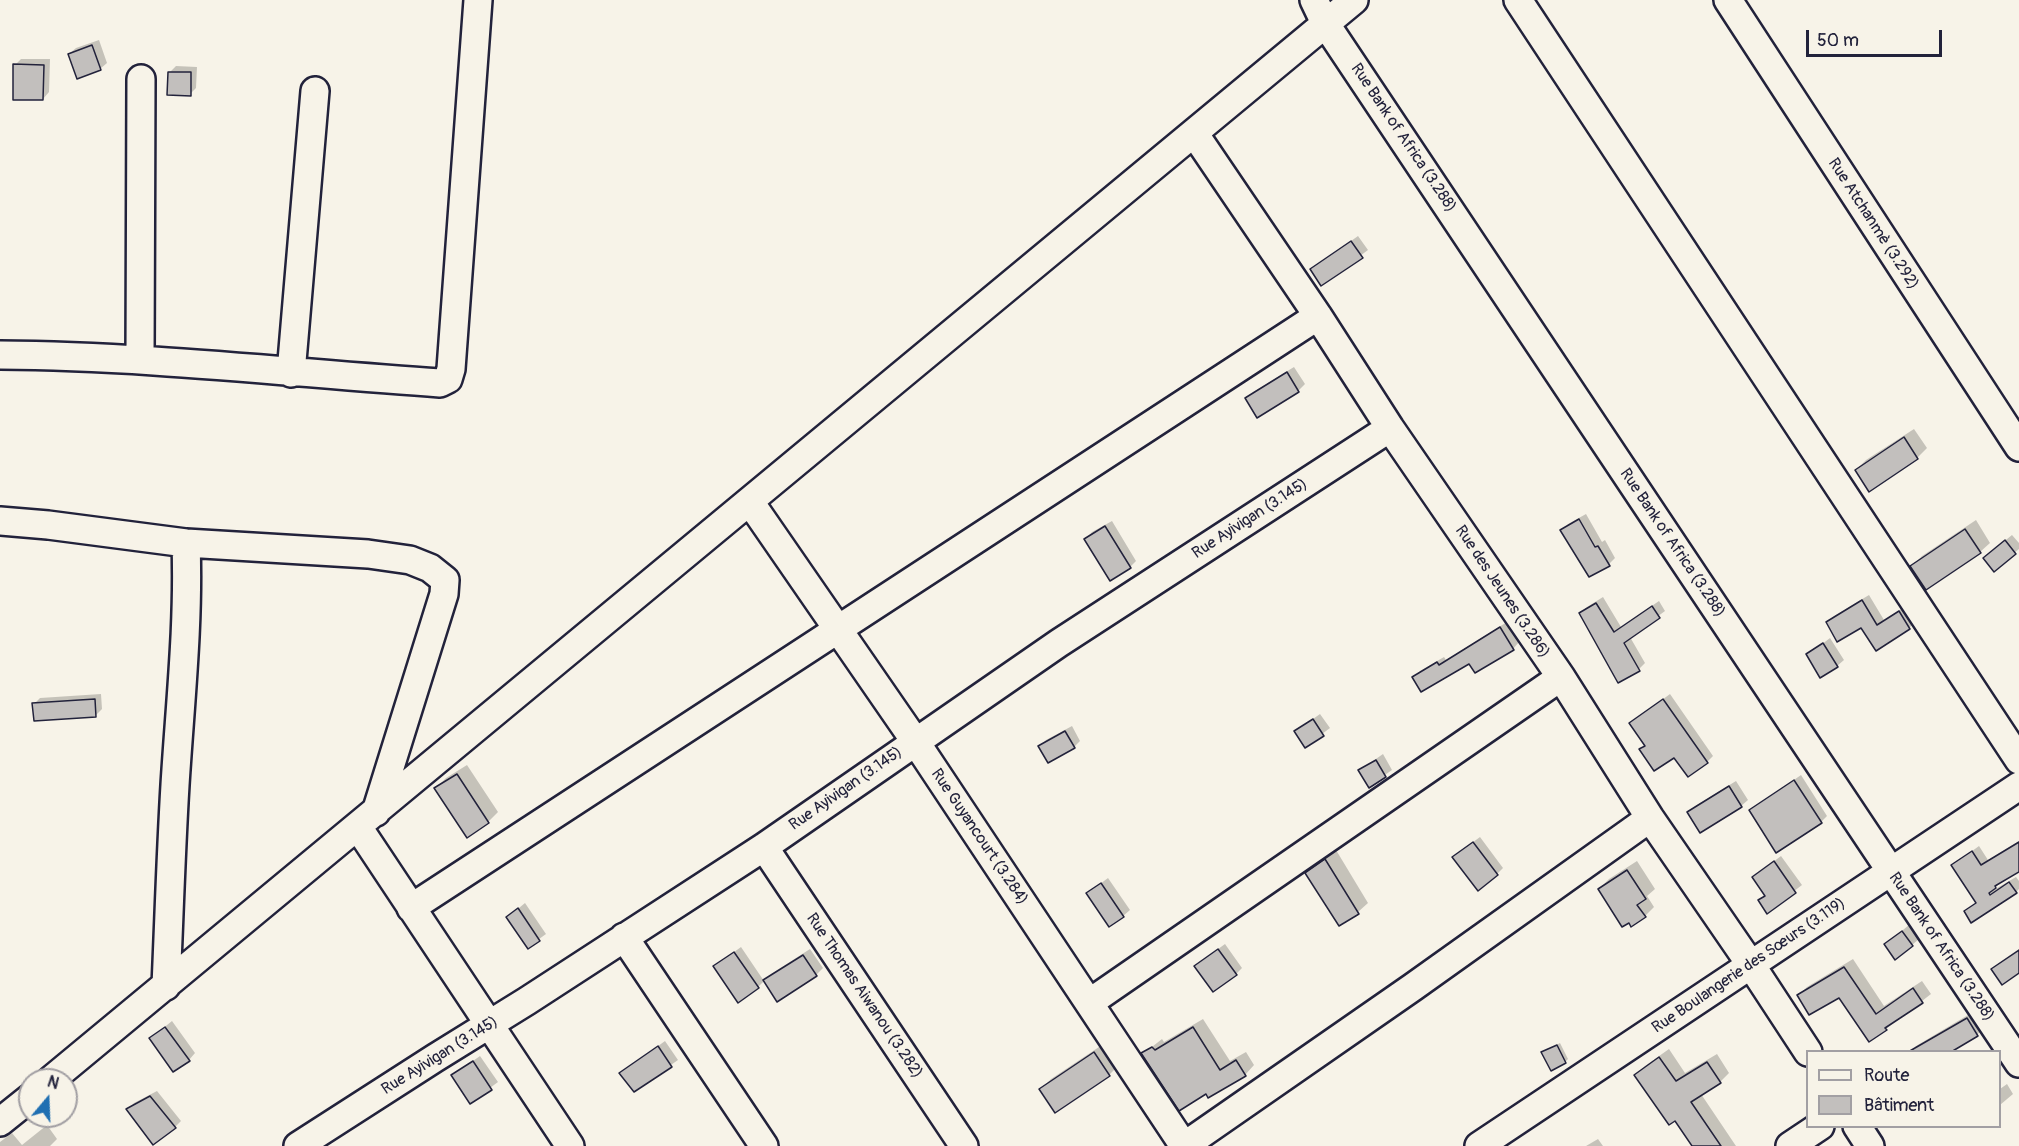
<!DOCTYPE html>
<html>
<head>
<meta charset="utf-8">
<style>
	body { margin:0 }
	#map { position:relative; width:2019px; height:1146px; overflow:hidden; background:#f7f3e8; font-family:Pangolin,sans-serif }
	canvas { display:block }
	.legend { position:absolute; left:1806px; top:1050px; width:195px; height:78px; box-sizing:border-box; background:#f7f3e8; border:2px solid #a29fa3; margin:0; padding:8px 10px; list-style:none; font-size:18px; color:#22223b }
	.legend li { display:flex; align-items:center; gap:12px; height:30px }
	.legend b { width:30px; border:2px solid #a29fa3 }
	.north { position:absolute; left:18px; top:1068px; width:60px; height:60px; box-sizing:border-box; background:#f7f3e8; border:2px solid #a29fa3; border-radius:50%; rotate:19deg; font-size:16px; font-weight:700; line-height:24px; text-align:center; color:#22223b }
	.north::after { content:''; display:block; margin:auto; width:21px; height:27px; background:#1f6fb2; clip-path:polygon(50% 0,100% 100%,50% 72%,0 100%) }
	.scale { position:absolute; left:1806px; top:30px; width:136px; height:27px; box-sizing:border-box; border:3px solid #22223b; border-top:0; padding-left:8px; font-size:18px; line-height:21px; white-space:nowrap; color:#22223b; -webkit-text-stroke:4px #f7f3e8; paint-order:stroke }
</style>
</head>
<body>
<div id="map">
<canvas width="2019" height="1146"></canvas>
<ul class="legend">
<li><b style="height:8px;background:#f7f3e8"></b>Route</li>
<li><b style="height:16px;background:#c2bfbd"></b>Bâtiment</li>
</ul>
<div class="north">N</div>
<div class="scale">50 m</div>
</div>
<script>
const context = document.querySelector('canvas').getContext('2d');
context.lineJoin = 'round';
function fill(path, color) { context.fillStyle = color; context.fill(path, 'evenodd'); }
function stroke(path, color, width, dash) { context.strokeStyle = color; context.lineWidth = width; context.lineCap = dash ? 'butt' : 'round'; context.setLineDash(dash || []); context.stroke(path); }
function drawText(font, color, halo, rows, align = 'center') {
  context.font = font + ' Pangolin,sans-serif'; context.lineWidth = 4.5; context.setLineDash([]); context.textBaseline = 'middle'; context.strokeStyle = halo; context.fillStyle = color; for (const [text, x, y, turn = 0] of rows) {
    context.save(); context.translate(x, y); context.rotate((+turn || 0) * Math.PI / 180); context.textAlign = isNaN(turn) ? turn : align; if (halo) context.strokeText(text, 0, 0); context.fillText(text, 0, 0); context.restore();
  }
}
fill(new Path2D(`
	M 99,40 L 107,63 L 100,69 L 69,54 L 76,48 Z
	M 21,59 L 50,59 L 49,92 L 43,99 L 15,65 Z
	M 176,66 L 197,67 L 196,88 L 190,94 L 170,72 Z
	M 1358,236 L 1368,250 L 1322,284 L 1312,269 Z
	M 1294,367 L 1305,384 L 1298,391 L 1257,416 L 1247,398 L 1253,392 Z
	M 1914,429 L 1927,448 L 1917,458 L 1869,489 L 1856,470 L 1866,460 Z
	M 1586,514 L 1602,542 L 1605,540 L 1615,558 L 1609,564 L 1562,531 L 1568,524 Z
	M 1976,520 L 1990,543 L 1980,552 L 1912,566 L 1922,556 Z
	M 1112,521 L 1136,561 L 1130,567 L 1086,539 L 1092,532 Z
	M 2012,535 L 2019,543 L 2019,549 L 1994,569 L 1991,552 Z
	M 1869,595 L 1884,620 L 1906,606 L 1916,621 L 1909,628 L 1877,649 L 1862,626 L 1827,623 L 1834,616 Z
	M 1603,597 L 1621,627 L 1659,601 L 1665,611 L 1630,637 L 1645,663 L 1639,669 L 1580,613 L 1587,607 Z
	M 1507,622 L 1519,642 L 1513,649 L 1475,671 L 1469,662 L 1414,678 L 1420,671 L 1444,657 L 1446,660 Z
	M 1830,638 L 1844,660 L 1837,666 L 1808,655 Z
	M 101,694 L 102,709 L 96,715 L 34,704 L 40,698 Z
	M 1670,694 L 1713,756 L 1707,762 L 1641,750 L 1646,745 L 1631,723 Z
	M 1320,714 L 1330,728 L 1306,746 L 1296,731 Z
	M 1072,726 L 1080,741 L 1074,747 L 1040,746 L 1046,740 Z
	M 1383,754 L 1392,770 L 1369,786 L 1360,770 Z
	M 467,765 L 498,812 L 488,822 L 467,836 L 436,788 L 446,778 Z
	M 1801,775 L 1827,816 L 1821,822 L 1751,810 Z
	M 1736,781 L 1748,800 L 1741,806 L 1689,812 L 1695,806 Z
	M 1480,837 L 1503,868 L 1497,874 L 1461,851 Z
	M 2019,841 L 2019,871 L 2002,881 L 1992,891 L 2016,877 L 2019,881 L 2019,889 L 2016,892 L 1965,912 L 1977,902 L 1953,865 L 1979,846 L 1988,860 Z
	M 1336,850 L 1368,903 L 1358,912 L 1339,924 L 1307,873 L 1317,863 Z
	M 1781,856 L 1802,885 L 1768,911 L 1760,901 L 1766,895 L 1753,877 Z
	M 1637,861 L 1655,889 L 1647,896 L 1654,907 L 1645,916 L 1599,889 L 1609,879 Z
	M 1108,878 L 1130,910 L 1123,916 L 1088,893 Z
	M 525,903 L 546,934 L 528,947 L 508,917 Z
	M 1909,925 L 1919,939 L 1912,945 L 1886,944 Z
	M 1225,944 L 1242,968 L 1236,974 L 1203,960 Z
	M 741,947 L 764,981 L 758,987 L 715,966 Z
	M 810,949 L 823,968 L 816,975 L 778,1000 L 765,980 L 771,974 Z
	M 2019,949 L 2019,972 L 1993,969 L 1999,963 Z
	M 1853,959 L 1884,1006 L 1922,981 L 1931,994 L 1886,1029 L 1839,996 L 1799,995 L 1807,987 Z
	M 1973,1012 L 1983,1028 L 1977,1035 L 1910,1052 L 1916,1046 Z
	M 1203,1019 L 1230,1061 L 1246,1052 L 1254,1065 L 1245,1075 L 1206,1092 L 1143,1054 L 1162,1039 L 1164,1042 Z
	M 172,1021 L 195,1053 L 189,1060 L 151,1038 Z
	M 665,1041 L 678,1060 L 635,1090 L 621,1073 Z
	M 1105,1043 L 1119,1065 L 1110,1074 L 1056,1111 L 1041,1089 L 1051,1079 Z
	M 1560,1043 L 1568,1059 L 1565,1062 L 1546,1050 Z
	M 1669,1049 L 1685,1073 L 1717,1054 L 1729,1073 L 1720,1082 L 1701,1094 L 1736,1146 L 1694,1146 L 1676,1119 L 1636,1075 L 1645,1066 Z
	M 480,1056 L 498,1082 L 471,1102 L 453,1075 Z
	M 2007,1084 L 2013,1094 L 2000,1105 L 2000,1089 Z
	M 157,1091 L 181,1121 L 175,1127 L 128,1109 L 134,1103 Z
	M 47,1125 L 57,1139 L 50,1146 L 0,1146 L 0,1142 L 12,1133 L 22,1145 Z
	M 1598,1139 L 1603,1146 L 1586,1146 Z`), '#0003');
const building = new Path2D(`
	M 92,45 L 101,70 L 77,79 L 68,54 Z
	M 13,64 L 44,65 L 43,100 L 13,100 Z
	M 168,72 L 191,72 L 191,96 L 167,95 Z
	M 1351,241 L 1363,258 L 1321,286 L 1310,269 Z
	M 1287,372 L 1299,392 L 1257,418 L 1245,398 Z
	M 1904,437 L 1918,459 L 1869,492 L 1855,470 Z
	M 1579,519 L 1595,547 L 1598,546 L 1610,566 L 1589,577 L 1560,530 Z
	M 1105,526 L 1131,568 L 1110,581 L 1084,539 Z
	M 1965,529 L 1981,553 L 1926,590 L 1910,566 Z
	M 2005,540 L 2016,554 L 1994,572 L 1983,558 Z
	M 1862,600 L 1877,625 L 1899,611 L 1910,629 L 1876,651 L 1861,628 L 1837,642 L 1826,622 Z
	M 1596,603 L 1614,632 L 1652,606 L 1660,618 L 1624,643 L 1640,671 L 1618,683 L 1579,613 Z
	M 1500,627 L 1514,650 L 1475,673 L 1469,664 L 1421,692 L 1412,677 L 1437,662 L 1439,665 Z
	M 1823,643 L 1838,667 L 1820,678 L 1806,654 Z
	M 95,699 L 96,717 L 34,721 L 32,703 Z
	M 1663,699 L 1708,763 L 1688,777 L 1674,758 L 1654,771 L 1639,749 L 1645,746 L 1629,723 Z
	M 1313,719 L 1324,736 L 1305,748 L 1294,731 Z
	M 1065,731 L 1075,748 L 1048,763 L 1038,746 Z
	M 1376,760 L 1386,777 L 1369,788 L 1358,770 Z
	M 457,774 L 489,823 L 467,838 L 434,788 Z
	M 1794,780 L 1822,823 L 1776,853 L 1749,810 Z
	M 1729,786 L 1742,807 L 1700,833 L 1687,812 Z
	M 1473,842 L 1498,875 L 1478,891 L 1452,857 Z
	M 2019,842 L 2019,872 L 1995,886 L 1996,888 L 1989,893 L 1990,895 L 2009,882 L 2017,893 L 1971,923 L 1964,911 L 1976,903 L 1951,865 L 1972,851 L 1981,865 Z
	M 1325,859 L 1359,914 L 1339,926 L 1305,873 Z
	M 1774,861 L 1796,893 L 1767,914 L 1758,900 L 1765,896 L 1752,877 Z
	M 1627,870 L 1646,899 L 1637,905 L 1646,917 L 1631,927 L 1629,923 L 1622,927 L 1598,889 Z
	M 1101,883 L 1124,917 L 1109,927 L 1086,893 Z
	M 518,908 L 540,941 L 528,949 L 506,917 Z
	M 1902,931 L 1913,946 L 1895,960 L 1884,944 Z
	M 1218,949 L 1237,975 L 1213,992 L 1194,966 Z
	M 2019,950 L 2019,973 L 2002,985 L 1991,969 Z
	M 734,952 L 759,988 L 738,1003 L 713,966 Z
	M 803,955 L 817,976 L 777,1002 L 763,980 Z
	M 1844,967 L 1876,1014 L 1913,988 L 1923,1003 L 1885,1028 L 1887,1030 L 1869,1042 L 1839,998 L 1809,1015 L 1797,995 Z
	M 1967,1018 L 1978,1036 L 1951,1052 L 1908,1052 Z
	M 165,1027 L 190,1061 L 173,1072 L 149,1038 Z
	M 1193,1027 L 1220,1070 L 1236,1060 L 1246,1076 L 1208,1098 L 1206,1094 L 1179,1111 L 1141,1053 L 1152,1047 L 1155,1050 Z
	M 1557,1045 L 1566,1063 L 1551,1071 L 1541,1052 Z
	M 658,1046 L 672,1067 L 634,1092 L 619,1073 Z
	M 1094,1052 L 1110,1076 L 1055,1113 L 1039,1089 Z
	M 1659,1057 L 1676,1081 L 1707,1062 L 1721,1083 L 1691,1102 L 1721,1146 L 1692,1146 L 1675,1121 L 1669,1125 L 1634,1075 Z
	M 473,1061 L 492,1090 L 470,1104 L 451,1075 Z
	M 150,1096 L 176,1128 L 153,1145 L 126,1109 Z`);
fill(building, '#c2bfbd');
stroke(building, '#22223b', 1.5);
const minor = new Path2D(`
	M 1314,0 L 1325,23 L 2019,1063
	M 1518,0 L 2019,760
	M 1728,0 L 2019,447
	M 1194,133 L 1318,316 L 1390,428 L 1561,677 L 1650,818 L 1751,965 L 1808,1052
	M 0,355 C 147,356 294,373 440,383 L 448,379 L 451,369 L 478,0
	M 140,359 L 141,79
	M 291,373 L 315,91
	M 750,502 L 915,741 L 1184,1146
	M 0,521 L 48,525 L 186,543 L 368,554 L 410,560 L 430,568 L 445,580 L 444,594 L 376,812
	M 358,827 L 570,1146
	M 764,847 L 964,1146
	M 411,908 L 1318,316
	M 624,937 L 764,1146
	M 166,986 C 169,919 171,852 175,785 C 180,704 189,624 186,543
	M 1089,1003 L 1561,677
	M 51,1080 L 1354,0
	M 0,1122 L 30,1098
	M 1857,1126 L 1870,1146
	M 298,1146 L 435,1058 L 527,1001 L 764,847 L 1059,643 L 1390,428
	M 1184,1146 L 1413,987 L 1650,818
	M 1479,1146 L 2019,786
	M 1790,1146 L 1820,1126`);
stroke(minor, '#22223b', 32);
stroke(minor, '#f7f3e8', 27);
drawText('16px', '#22223b', '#f7f3e8', [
	["Rue Bank of Africa (3.288)",1403,138,56],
	["Rue Atchanmè (3.292)",1873,224,57],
	["Rue Ayivigan (3.145)",1250,519,-33],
	["Rue Bank of Africa (3.288)",1672,543,56],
	["Rue des Jeunes (3.286)",1502,592,56],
	["Rue Ayivigan (3.145)",846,789,-35],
	["Rue Guyancourt (3.284)",979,837,56],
	["Rue Bank of Africa (3.288)",1941,947,56],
	["Rue Boulangerie des Sœurs (3.119)",1749,966,-34],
	["Rue Thomas Aiwanou (3.282)",864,996,56],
	["Rue Ayivigan (3.145)",440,1056,-32]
]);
</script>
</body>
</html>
